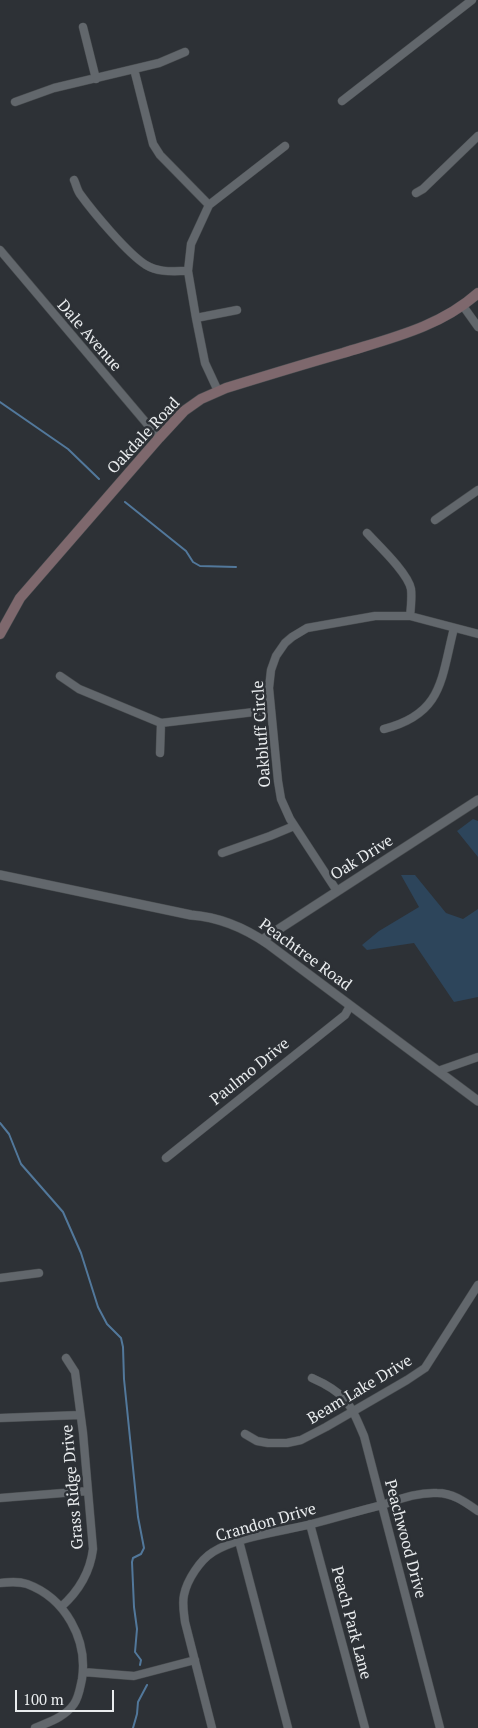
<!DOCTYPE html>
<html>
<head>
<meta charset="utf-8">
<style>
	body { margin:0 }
	#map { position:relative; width:478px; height:1728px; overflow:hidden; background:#2d3136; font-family:"PT Serif",serif }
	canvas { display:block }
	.scale { position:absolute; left:15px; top:1690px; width:99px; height:22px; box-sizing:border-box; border:2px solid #e9ecee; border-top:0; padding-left:6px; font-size:15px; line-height:18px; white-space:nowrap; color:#e9ecee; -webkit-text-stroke:4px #2d3136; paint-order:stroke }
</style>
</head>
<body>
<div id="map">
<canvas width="478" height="1728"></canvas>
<div class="scale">100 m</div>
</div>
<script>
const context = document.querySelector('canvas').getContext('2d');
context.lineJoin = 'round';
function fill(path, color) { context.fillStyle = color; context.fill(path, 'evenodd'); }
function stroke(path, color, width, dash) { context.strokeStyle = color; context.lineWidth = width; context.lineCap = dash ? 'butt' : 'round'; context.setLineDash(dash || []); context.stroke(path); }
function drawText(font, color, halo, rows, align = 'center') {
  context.font = font + ' "PT Serif",serif'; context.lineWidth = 5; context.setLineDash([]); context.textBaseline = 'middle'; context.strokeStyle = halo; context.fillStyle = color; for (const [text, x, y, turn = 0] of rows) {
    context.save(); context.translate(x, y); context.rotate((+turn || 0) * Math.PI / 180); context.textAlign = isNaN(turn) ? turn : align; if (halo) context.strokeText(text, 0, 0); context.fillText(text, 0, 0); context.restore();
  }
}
fill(new Path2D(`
	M 473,819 L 478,821 L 478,857 L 457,831 Z
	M 401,875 L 415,875 L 446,913 L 463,919 L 478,909 L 478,997 L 454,1002 L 414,943 L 367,950 L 362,945 L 379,931 L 419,907 Z`), '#2d455b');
stroke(new Path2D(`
	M 0,402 L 68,449 L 99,479
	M 125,502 L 186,551 L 193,562 L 200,566 L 236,567
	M 0,1123 L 9,1134 L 21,1164 L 63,1212 L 81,1253 L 98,1307 L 107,1324 L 121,1338 L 123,1347 L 124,1379 L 138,1517 L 144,1548 L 141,1554 L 133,1558 L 132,1562 L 134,1607 L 137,1629 L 135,1652 L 141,1660 L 140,1665
	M 133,1728 L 137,1714 L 138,1702 L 147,1685`), '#52789b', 2);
const minor = new Path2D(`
	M 83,27 L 96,79
	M 134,69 L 153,144 L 160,155 L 209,205
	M 342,101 L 472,0
	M 15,102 L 54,88 L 159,63 L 185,52
	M 74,180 C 76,184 77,190 80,194 C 93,212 128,254 146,265 C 159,273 173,271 188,271
	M 416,193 L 423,189 L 478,136
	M 0,250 L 159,438
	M 463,306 L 478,327
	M 196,318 L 237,310
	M 218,391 L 205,363 L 196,318 L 188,271 L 191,244 L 209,205 L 285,146
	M 435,520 L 478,490
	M 367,533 C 378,545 408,573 411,589 C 412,598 411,607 410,616
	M 60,676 L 79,689 L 161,723 L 271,710
	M 384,729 C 443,714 441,679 454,628
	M 160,753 L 161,723
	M 222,853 L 270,836 L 294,826
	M 337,891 L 290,819 L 281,799 L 278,781 L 269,688 L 271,670 L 276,656 L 285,643 L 292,637 L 307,628 L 375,616 L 410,616 L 478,634
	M 438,1071 L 478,1057
	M 166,1158 L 345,1015 L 350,1006
	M 0,1278 L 39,1273
	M 312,1378 C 346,1393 350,1403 364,1436 L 440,1728
	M 0,1418 L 80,1415
	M 245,1434 L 257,1441 L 268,1443 L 287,1443 L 301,1440 L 326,1427 L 407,1380 L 425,1368 L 478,1285
	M 0,1498 L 88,1491
	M 310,1524 L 365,1728
	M 239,1541 L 288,1728
	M 0,1583 C 9,1582 18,1581 27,1584 C 65,1598 88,1639 82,1679 C 80,1688 79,1697 74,1704 C 65,1717 49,1722 35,1728
	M 61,1607 C 79,1591 90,1573 93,1549 L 83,1433 L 75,1372 L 66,1358
	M 83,1672 L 134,1676 L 195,1660
	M 212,1728 L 185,1622 C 184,1613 182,1604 184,1595 C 187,1580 200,1560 213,1552 C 236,1537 284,1531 312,1524 C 335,1518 358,1511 382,1505 C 400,1499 418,1492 437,1493 C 453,1493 465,1502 478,1511`);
const tertiary = new Path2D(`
	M 0,875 L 191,915 C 218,917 245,928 268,944 L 478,1101
	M 262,940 L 478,800`);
const secondary = new Path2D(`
	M 0,634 L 20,598 L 159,438 L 184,411 L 201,399 L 226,388 C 265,376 304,364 343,353 C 391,338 440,327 478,293`);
stroke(minor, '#484c4f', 9);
stroke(tertiary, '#484c4f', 10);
stroke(secondary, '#484c4f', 11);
stroke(minor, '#62676c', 8);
stroke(tertiary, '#62676c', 9);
stroke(secondary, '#7e686d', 10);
drawText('16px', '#e9ecee', '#2d3136', [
	["Dale Avenue",89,336,49],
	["Oakdale Road",144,436,-47],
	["Oakbluff Circle",262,734,-94],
	["Oak Drive",362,858,-32],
	["Peachtree Road",305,955,36],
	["Paulmo Drive",250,1072,-39],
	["Beam Lake Drive",360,1390,-31],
	["Grass Ridge Drive",73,1487,-95],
	["Crandon Drive",266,1523,-16],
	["Peachwood Drive",405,1539,75],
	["Peach Park Lane",351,1623,75]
]);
</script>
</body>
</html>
